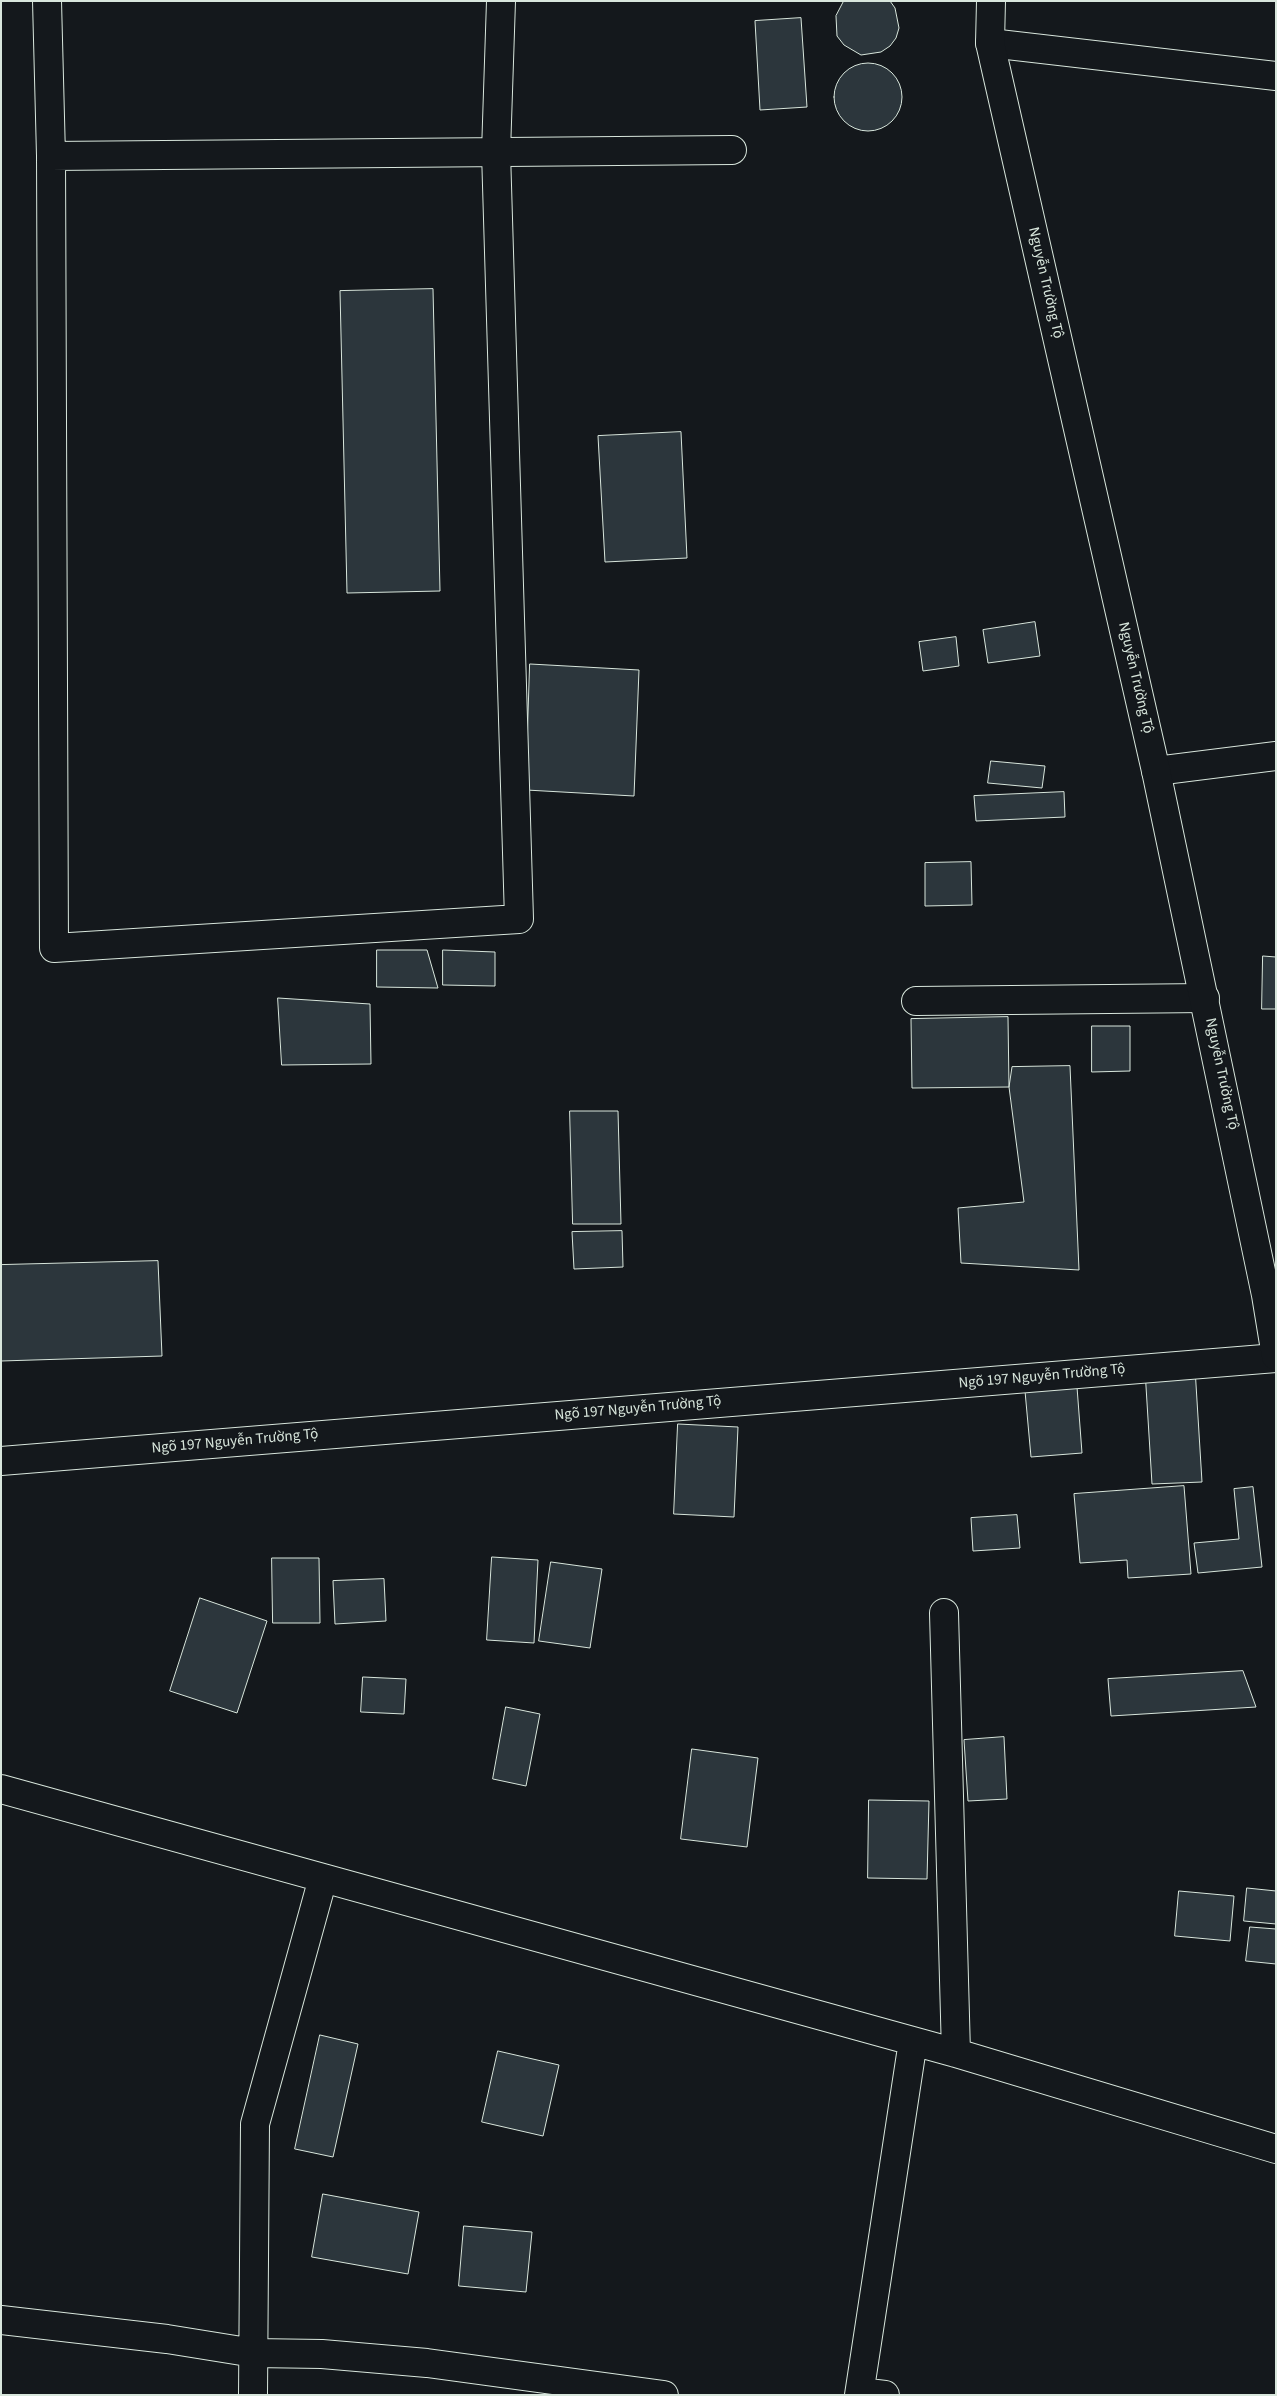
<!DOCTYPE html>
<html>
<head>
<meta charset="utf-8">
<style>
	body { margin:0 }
	#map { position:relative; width:1277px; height:2396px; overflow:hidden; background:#14181c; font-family:"Source Sans 3",sans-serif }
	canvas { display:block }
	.frame { position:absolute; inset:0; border:2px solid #d8e6dc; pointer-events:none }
</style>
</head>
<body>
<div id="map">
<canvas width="1277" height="2396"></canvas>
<div class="frame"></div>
</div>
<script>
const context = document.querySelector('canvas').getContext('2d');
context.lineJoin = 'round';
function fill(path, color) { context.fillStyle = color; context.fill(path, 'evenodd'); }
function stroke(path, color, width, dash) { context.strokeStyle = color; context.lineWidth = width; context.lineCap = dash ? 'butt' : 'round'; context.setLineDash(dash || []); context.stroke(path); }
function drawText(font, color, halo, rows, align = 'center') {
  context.font = font + ' "Source Sans 3",sans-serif'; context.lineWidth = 4; context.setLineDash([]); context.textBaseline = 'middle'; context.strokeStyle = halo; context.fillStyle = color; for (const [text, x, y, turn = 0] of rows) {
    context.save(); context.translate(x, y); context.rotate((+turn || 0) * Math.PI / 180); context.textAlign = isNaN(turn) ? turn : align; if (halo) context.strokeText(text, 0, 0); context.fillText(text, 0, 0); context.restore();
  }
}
const building = new Path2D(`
	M 844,1 L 890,1 L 895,8 L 899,28 L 896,38 L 890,46 L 881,52 L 861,55 L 844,45 L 837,36 L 836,16 Z
	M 801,18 L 807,107 L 760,110 L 755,21 Z
	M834 97a34 34 0 1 1 68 0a34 34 0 1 1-68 0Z
	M 433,289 L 440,591 L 347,593 L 340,291 Z
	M 681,432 L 687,558 L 605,562 L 598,436 Z
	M 1035,622 L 1040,656 L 988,663 L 983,630 Z
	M 956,637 L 959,666 L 923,671 L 919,642 Z
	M 530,664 L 639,670 L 634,796 L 526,790 Z
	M 991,761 L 1045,766 L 1042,788 L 988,783 Z
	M 1064,792 L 1065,817 L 976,821 L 974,796 Z
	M 971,862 L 972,905 L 925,906 L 925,863 Z
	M 377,950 L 427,950 L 438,988 L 377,987 Z
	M 443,950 L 495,952 L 495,986 L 443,985 Z
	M 1263,956 L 1276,957 L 1276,1009 L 1262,1009 Z
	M 278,998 L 370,1004 L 371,1064 L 282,1065 Z
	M 1008,1017 L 1009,1087 L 912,1088 L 911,1019 Z
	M 1092,1026 L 1130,1026 L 1130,1071 L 1092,1072 Z
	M 1070,1066 L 1079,1270 L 961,1263 L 958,1208 L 1024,1202 L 1009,1087 L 1012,1067 Z
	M 570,1111 L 618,1111 L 621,1224 L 573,1224 Z
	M 622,1231 L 623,1267 L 574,1269 L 572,1232 Z
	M 158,1261 L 162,1356 L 1,1361 L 1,1265 Z
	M 1195,1368 L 1202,1482 L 1152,1484 L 1145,1370 Z
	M 1077,1387 L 1082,1453 L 1031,1457 L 1025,1391 Z
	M 678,1424 L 738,1427 L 734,1517 L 674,1514 Z
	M 1184,1486 L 1191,1574 L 1128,1578 L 1127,1560 L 1080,1563 L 1074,1494 Z
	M 1253,1487 L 1262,1567 L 1198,1573 L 1194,1543 L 1239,1539 L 1234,1489 Z
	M 1017,1515 L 1020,1548 L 973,1551 L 971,1518 Z
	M 492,1557 L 538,1560 L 534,1643 L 487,1640 Z
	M 272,1558 L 319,1558 L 320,1623 L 273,1623 Z
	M 551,1562 L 602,1569 L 590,1648 L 539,1641 Z
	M 384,1579 L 386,1621 L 335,1624 L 333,1581 Z
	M 200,1598 L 267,1621 L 237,1713 L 170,1691 Z
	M 1243,1671 L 1256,1707 L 1111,1716 L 1108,1679 Z
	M 363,1677 L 406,1679 L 404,1714 L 361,1712 Z
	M 506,1707 L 540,1714 L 526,1786 L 493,1779 Z
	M 1004,1737 L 1007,1799 L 968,1801 L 964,1740 Z
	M 692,1749 L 758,1758 L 747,1847 L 681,1839 Z
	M 869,1800 L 929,1801 L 927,1879 L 868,1878 Z
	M 1247,1888 L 1276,1891 L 1276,1924 L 1244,1921 Z
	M 1179,1891 L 1234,1896 L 1230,1941 L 1175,1936 Z
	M 1250,1927 L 1276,1929 L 1276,1964 L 1246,1961 Z
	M 320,2035 L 358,2044 L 333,2157 L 295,2149 Z
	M 498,2051 L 559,2065 L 543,2136 L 482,2122 Z
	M 323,2194 L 419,2212 L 408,2274 L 312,2257 Z
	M 464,2226 L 532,2232 L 526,2292 L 459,2286 Z`);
fill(building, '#2c363c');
stroke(building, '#d8e6dc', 1);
const minor = new Path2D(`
	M 47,1 L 51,156 L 54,948 L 519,919 L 496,152 L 501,1
	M 990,43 L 1276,76
	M 51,156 L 732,150
	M 1156,771 L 1276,756
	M 916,1001 L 1205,998
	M 1,1461 L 1276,1358
	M 944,1613 L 956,2053
	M 1,1789 L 956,2053 L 1276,2149
	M 1,2320 L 167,2339 L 254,2353 L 322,2354 L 427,2363 L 664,2395
	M 860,2392 L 885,2395
	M 253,2395 L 255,2124 L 323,1878
	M 859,2395 L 913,2041`);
const secondary = new Path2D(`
	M 991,1 L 990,43 L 1156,771 L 1266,1295 L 1276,1356`);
stroke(minor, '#d8e6dc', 30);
stroke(secondary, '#d8e6dc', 30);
stroke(minor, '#14181c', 28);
stroke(secondary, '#14181c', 28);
drawText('15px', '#d8e6dc', '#14181c', [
	["Nguyễn Trường Tộ",1045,283,77],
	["Nguyễn Trường Tộ",1135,678,77],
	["Nguyễn Trường Tộ",1221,1074,78],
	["Ngõ 197 Nguyễn Trường Tộ",1042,1377,-5],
	["Ngõ 197 Nguyễn Trường Tộ",638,1409,-5],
	["Ngõ 197 Nguyễn Trường Tộ",235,1442,-5]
]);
</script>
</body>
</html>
